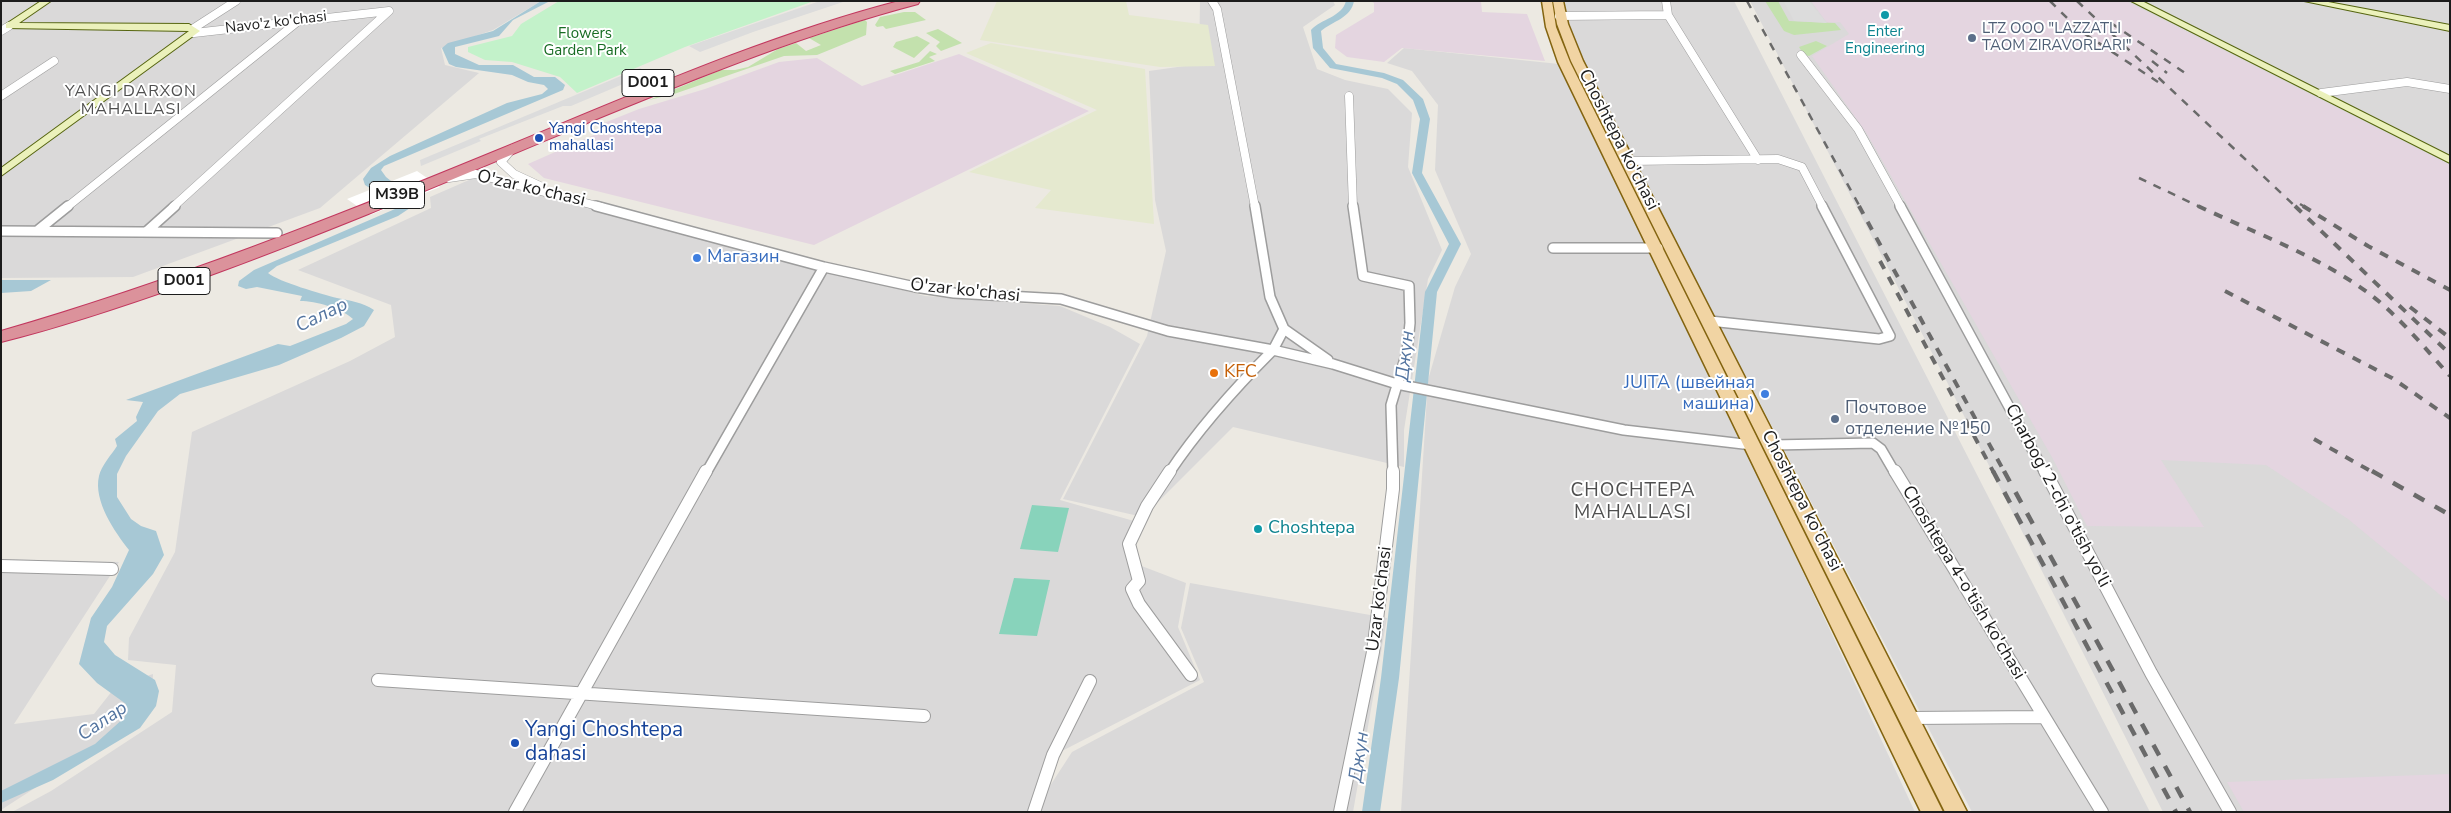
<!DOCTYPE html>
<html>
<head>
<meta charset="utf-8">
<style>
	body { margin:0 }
	#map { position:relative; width:2451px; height:813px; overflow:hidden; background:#ece9e2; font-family:"Nunito Sans",sans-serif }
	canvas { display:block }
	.frame { position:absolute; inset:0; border:2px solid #1c1c1c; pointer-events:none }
</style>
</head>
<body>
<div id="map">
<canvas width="2451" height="813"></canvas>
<div class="frame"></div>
</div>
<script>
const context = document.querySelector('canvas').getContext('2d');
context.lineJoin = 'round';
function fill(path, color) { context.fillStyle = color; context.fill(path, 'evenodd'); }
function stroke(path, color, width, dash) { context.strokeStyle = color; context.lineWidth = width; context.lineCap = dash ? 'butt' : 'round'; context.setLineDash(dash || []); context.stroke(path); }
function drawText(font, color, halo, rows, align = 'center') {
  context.font = font + ' "Nunito Sans",sans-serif'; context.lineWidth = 4; context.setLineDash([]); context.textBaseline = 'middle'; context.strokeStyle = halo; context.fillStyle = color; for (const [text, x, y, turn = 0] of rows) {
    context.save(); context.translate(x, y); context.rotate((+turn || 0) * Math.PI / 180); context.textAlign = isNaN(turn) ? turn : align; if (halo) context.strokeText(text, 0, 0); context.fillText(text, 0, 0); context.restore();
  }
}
fill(new Path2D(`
	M 1,1 L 541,1 L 493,30 L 441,48 L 445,65 L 479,73 L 320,208 L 133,277 L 1,278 Z
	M 1200,1 L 1333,1 L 1335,5 L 1303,27 L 1317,69 L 1345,80 L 1388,89 L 1412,113 L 1408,167 L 1442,250 L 1428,279 L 1404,430 L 1404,467 L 1233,427 L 1143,517 L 1063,499 L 1147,336 L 1166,251 L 1155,200 L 1149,71 L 1199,64 Z
	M 1560,1 L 1734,1 L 2150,812 L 1972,812 L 1723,332 L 1566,34 Z
	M 1750,1 L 2450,1 L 2450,812 L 2163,812 L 1946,380 Z
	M 1404,48 L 1559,64 L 1628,198 L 1915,812 L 1401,812 L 1428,380 L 1455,287 L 1471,254 L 1435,170 L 1438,105 L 1412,71 L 1387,63 Z
	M 476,177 L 925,296 L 1060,306 L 1110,327 L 1140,344 L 1060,500 L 1134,521 L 1139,565 L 1186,583 L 1178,627 L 1200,680 L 1060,752 L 1036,812 L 12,812 L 51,791 L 172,712 L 176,665 L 128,660 L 129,638 L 175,552 L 192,432 L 350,361 L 395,337 L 391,305 L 298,270 L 431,208 L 430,197 Z
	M 1,559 L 119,562 L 14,724 L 94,714 L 116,686 L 153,674 L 151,713 L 1,810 Z
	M 1190,583 L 1387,618 L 1353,812 L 1039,812 L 1048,789 L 1072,752 L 1204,682 L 1181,628 Z`), '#dad9d9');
fill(new Path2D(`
	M 1371,1 L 1481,1 L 1482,12 L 1527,14 L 1545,61 L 1402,48 L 1384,62 L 1347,57 L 1335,48 L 1336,35 L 1374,12 L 1374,3 Z
	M 1811,1 L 2126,1 L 2450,165 L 2450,603 L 2348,519 L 2266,465 L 2161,460 L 2204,527 L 2087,526 L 2053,459 L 1867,134 L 1812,56 L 1849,34 L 1840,22 L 1827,23 Z
	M 959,54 L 1089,111 L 814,245 L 544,178 L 528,164 L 605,130 L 599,125 L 639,109 L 705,89 L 779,62 L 817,58 L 862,86 Z
	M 2450,774 L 2450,812 L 2244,812 L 2227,782 Z`), '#e4d5e0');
fill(new Path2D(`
	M 997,1 L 1126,1 L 1129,15 L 1208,25 L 1215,66 L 1160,67 L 980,40 Z
	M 991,43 L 1145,69 L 1154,224 L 1035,208 L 1051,190 L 969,172 L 1097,110 L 966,53 Z`), '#e5e9cf');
fill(new Path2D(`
	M 1765,1 L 1778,1 L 1789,21 L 1835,23 L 1841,30 L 1794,35 L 1784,31 Z
	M 904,12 L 915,12 L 926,20 L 886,29 L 883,26 L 877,27 L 875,25 L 880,17 Z
	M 865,20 L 867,22 L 866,35 L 817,55 L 784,56 L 674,94 L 649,100 L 721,70 L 735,70 L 748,67 L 778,49 L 796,43 L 806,51 L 821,45 L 809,38 Z
	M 938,29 L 962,43 L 941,51 L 936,46 L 940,42 L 926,33 Z
	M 917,36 L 930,43 L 914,58 L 893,47 L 896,42 Z
	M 1816,41 L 1827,46 L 1809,56 L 1804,55 L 1799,47 Z
	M 930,51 L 937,54 L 929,57 L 935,61 L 895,74 L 890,71 L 919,62 Z`), '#c3e1ad');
fill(new Path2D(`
	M 559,1 L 814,1 L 685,47 L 577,93 L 560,77 L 512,62 L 485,60 L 468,52 L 468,47 L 512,36 L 521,24 Z`), '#c3f2ca');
fill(new Path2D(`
	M 1032,505 L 1069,508 L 1058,552 L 1020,549 Z
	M 1014,578 L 1050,580 L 1037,636 L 999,634 Z`), '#88d3bb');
fill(new Path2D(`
	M 820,1 L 843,2 L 753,32 L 700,52 L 689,46 Z
	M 1784,2 L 1810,2 L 1827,23 L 1794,21 Z
	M 640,68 L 649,73 L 571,106 L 563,106 L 479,139 L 481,141 L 421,166 L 420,160 Z`), '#dcdcdc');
fill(new Path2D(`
	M 541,1 L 550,1 L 513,20 L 499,36 L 455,47 L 455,54 L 479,65 L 513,65 L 534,77 L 555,77 L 565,85 L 563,90 L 384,166 L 381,170 L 386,177 L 411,197 L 413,206 L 398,216 L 277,266 L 268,273 C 279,282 322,294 337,298 C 351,301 362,302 374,310 L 364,326 L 341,338 L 279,365 L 180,394 L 158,411 L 126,456 L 117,474 L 117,497 L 131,519 L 141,526 L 156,531 L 164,555 L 153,574 L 107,626 L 104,642 L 115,655 L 155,680 L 159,691 L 156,706 L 140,728 L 53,780 L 1,803 L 1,791 L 95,744 L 125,717 L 126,704 L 97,683 L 79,664 L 91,618 L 112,587 L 129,550 C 115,532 93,501 99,476 C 101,466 112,454 117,446 L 115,439 L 137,421 L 136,417 L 143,402 L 126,400 L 278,344 L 290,346 L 346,324 L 353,319 C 341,308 316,301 300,301 L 302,296 L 257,287 L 246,289 L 238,286 L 239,281 L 254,270 L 395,209 L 397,205 L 365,185 L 363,179 L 371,168 L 390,156 L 507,103 L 542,94 L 548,89 L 544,85 L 528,82 L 512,75 L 456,67 L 449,64 L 442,48 L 448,43 L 493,31 Z
	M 1,280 L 51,280 L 31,291 L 1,293 Z`), '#a7c8d5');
fill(new Path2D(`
	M 417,171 L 440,187 L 370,215 L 347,199 Z`), '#fff');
fill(new Path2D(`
	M 1346,1 L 1354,1 C 1351,18 1333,21 1321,31 L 1323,48 L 1336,64 L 1384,73 L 1403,80 L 1423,99 L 1430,119 L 1422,173 L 1461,244 L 1437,292 L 1399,678 L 1380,812 L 1362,812 L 1381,678 L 1425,292 L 1449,244 L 1412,173 L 1420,119 L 1413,100 L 1397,84 L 1382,78 L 1330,68 L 1313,48 L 1311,30 C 1321,19 1342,17 1346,1 Z`), '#a7c8d5');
const streetFar2 = new Path2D(`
	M 1212,1 L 1217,9 L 1255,207
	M 1666,1 L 1668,15 L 1758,160
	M 1559,16 L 1668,15
	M 194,28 L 236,1
	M 1,31 L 9,26
	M 1801,55 L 1858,129 L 1901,207
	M 2321,93 L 2407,82 L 2450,89
	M 1,96 L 54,61
	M 1349,96 L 1353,207
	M 512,149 L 501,162 L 514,174 L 540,186
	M 1629,161 L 1778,159 L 1802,167 L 1823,207
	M 449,178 L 476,174 L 601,207
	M 67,207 L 301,19
	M 173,207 L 389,11 L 194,33`);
const streetFar1 = new Path2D(`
	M 596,206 L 824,267 L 915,287 L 954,293 L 1061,299 L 1168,331 L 1273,350
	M 1255,206 L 1270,297 L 1284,329
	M 1353,206 L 1363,276 L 1409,286 L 1410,323 L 1407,352 L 1391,405 L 1393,473
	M 1900,206 L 2045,473
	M 1,231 L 277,233
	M 37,231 L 68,206
	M 146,232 L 175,206
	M 1553,248 L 1658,248
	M 1710,321 L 1879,339 L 1890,336 L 1822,206
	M 1284,329 L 1273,350 L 1333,364 L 1397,384 L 1624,430 L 1752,445
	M 1284,329 L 1328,360
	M 1773,445 L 1873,443 L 1881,449 L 1895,473
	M 706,473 L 824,267
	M 1169,473 C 1199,428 1235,388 1273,350`);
const street = new Path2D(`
	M 1170,471 L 1147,506 L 1129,544 L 1139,581 L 1132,589 L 1139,604 L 1191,675
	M 1895,471 L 2102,812
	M 2045,471 L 2151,673 L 2230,812
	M 1,566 L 112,569
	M 378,680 L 924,716
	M 1909,718 L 2044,717
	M 515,812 L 706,471
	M 1034,812 L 1053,755 L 1090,681
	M 1340,812 L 1373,652 L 1393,489 L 1393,471`);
const secondary = new Path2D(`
	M 41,1 L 51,1 L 19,23 L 189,24 L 200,31 L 1,176 L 1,168 L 189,31 L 6,28 L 6,24 Z
	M 2131,1 L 2142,1 L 2450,156 L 2450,163 Z
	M 2304,1 L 2323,1 L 2450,25 L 2450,31 Z`);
const primary = new Path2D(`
	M 1542,1 L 1552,1 L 1556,27 L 1570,62 L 1943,812 L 1921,812 L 1558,62 L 1546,27 Z
	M 1553,1 L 1563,1 L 1568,24 L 1583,61 L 1967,812 L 1945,812 L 1571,61 L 1557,24 Z`);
const highway = new Path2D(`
	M 899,1 L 920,1 L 918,4 C 808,33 704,75 599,118 C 463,175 328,233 189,283 C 127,305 65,326 1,342 L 1,331 C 171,282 335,217 498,150 C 630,96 761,37 899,1 Z`);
stroke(streetFar2, '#9d9d9d', 9);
stroke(streetFar1, '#9d9d9d', 12);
stroke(street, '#9d9d9d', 14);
stroke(secondary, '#566510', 2);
stroke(primary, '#836410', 3);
stroke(highway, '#c2375e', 2);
stroke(streetFar2, '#fff', 8);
stroke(streetFar1, '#fff', 9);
stroke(street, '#fff', 12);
fill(secondary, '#ebf1bb');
fill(primary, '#f1d4a3');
fill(highway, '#db929b');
stroke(new Path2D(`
	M 1747,1 L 1860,207
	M 2050,1 L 2079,30 L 2158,82
	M 2077,1 L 2296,207
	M 2111,23 L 2185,73
	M 2152,61 L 2167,73
	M 2139,178 L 2200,207
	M 2300,204 L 2305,207`), '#6a6a6a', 2.5, [8, 8]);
stroke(new Path2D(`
	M 1859,206 L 2005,473
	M 2198,206 C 2253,232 2318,256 2367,292 C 2397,314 2425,348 2450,376
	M 2295,206 L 2450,354
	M 2303,206 L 2368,246 L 2450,290
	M 1880,261 L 1994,473
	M 2225,291 L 2392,378 L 2450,418
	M 2410,307 L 2450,338
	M 2314,439 L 2374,473`), '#6a6a6a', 4, [9, 9]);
stroke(new Path2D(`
	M 1993,471 L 2176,812
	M 2004,471 L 2190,812
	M 2372,471 L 2450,515`), '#6a6a6a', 4.5, [12, 12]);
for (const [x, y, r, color] of [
	[1885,15,5,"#0f9aa8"],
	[1972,38,5,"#5c6f8a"],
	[539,138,5,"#1a4fb4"],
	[697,258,5,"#3f7fe0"],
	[1214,373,5,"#e8710a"],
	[1765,394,5,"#3f7fe0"],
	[1835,419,5,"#5c6f8a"],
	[1258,529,5,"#0f9aa8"],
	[515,743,5,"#1a4fb4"]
]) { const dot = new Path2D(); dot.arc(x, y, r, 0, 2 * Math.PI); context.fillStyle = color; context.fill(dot); stroke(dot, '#fff', 2); }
drawText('15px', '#1c1c1c', '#fff', [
	["Navo'z ko'chasi",276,23,-7]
]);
drawText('15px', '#4e5e75', '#fff', [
	["LTZ OOO \"LAZZATLI",1982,29],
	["TAOM ZIRAVORLARI\"",1982,46]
], 'left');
drawText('15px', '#0d838f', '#fff', [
	["Enter",1885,32],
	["Engineering",1885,49]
]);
drawText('15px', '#176c23', '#fff', [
	["Flowers",585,34],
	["Garden Park",585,51]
]);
drawText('15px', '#164399', '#fff', [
	["Yangi Choshtepa",549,129],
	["mahallasi",549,146]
], 'left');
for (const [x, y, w] of [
	[648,83,52],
	[397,195,55],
	[184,281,52]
]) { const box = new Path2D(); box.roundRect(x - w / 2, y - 13.5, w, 27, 4); context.fillStyle = '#fff'; context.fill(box); stroke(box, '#1c1c1c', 1); }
drawText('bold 16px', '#1c1c1c', null, [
	["D001",648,83],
	["M39B",397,195],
	["D001",184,281]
]);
context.letterSpacing = '1px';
drawText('16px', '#4f4f4f', '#fff', [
	["YANGI DARXON",131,92],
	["MAHALLASI",131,110]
]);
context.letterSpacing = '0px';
drawText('18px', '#1c1c1c', '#fff', [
	["Choshtepa ko'chasi",1618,140,63],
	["O'zar ko'chasi",531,189,13],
	["O'zar ko'chasi",965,291,6],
	["Charbog' 2-chi o'tish yo'li",2057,496,62],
	["Choshtepa ko'chasi",1801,501,63],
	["Choshtepa 4-o'tish ko'chasi",1963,583,59],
	["Uzar ko'chasi",1380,599,-83]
]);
drawText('18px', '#366cbe', '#fff', [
	["Магазин",707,258],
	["JUITA (швейная",1755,384,"right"],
	["машина)",1755,405,"right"]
], 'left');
drawText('18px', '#c56008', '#fff', [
	["KFC",1224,373]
], 'left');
drawText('18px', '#4e5e75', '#fff', [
	["Почтовое",1845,409],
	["отделение №150",1845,430]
], 'left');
drawText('18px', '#0d838f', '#fff', [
	["Choshtepa",1268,529]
], 'left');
drawText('italic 19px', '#5475a0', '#fff', [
	["Салар",322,316,-26],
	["Джун",1406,356,-84],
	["Салар",103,722,-34],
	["Джун",1360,757,-82]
]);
context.letterSpacing = '1px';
drawText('19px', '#4f4f4f', '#fff', [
	["CHOCHTEPA",1633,491],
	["MAHALLASI",1633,513]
]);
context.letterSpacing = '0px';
drawText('21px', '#164399', '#fff', [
	["Yangi Choshtepa",525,731],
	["dahasi",525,755]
], 'left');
</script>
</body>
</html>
